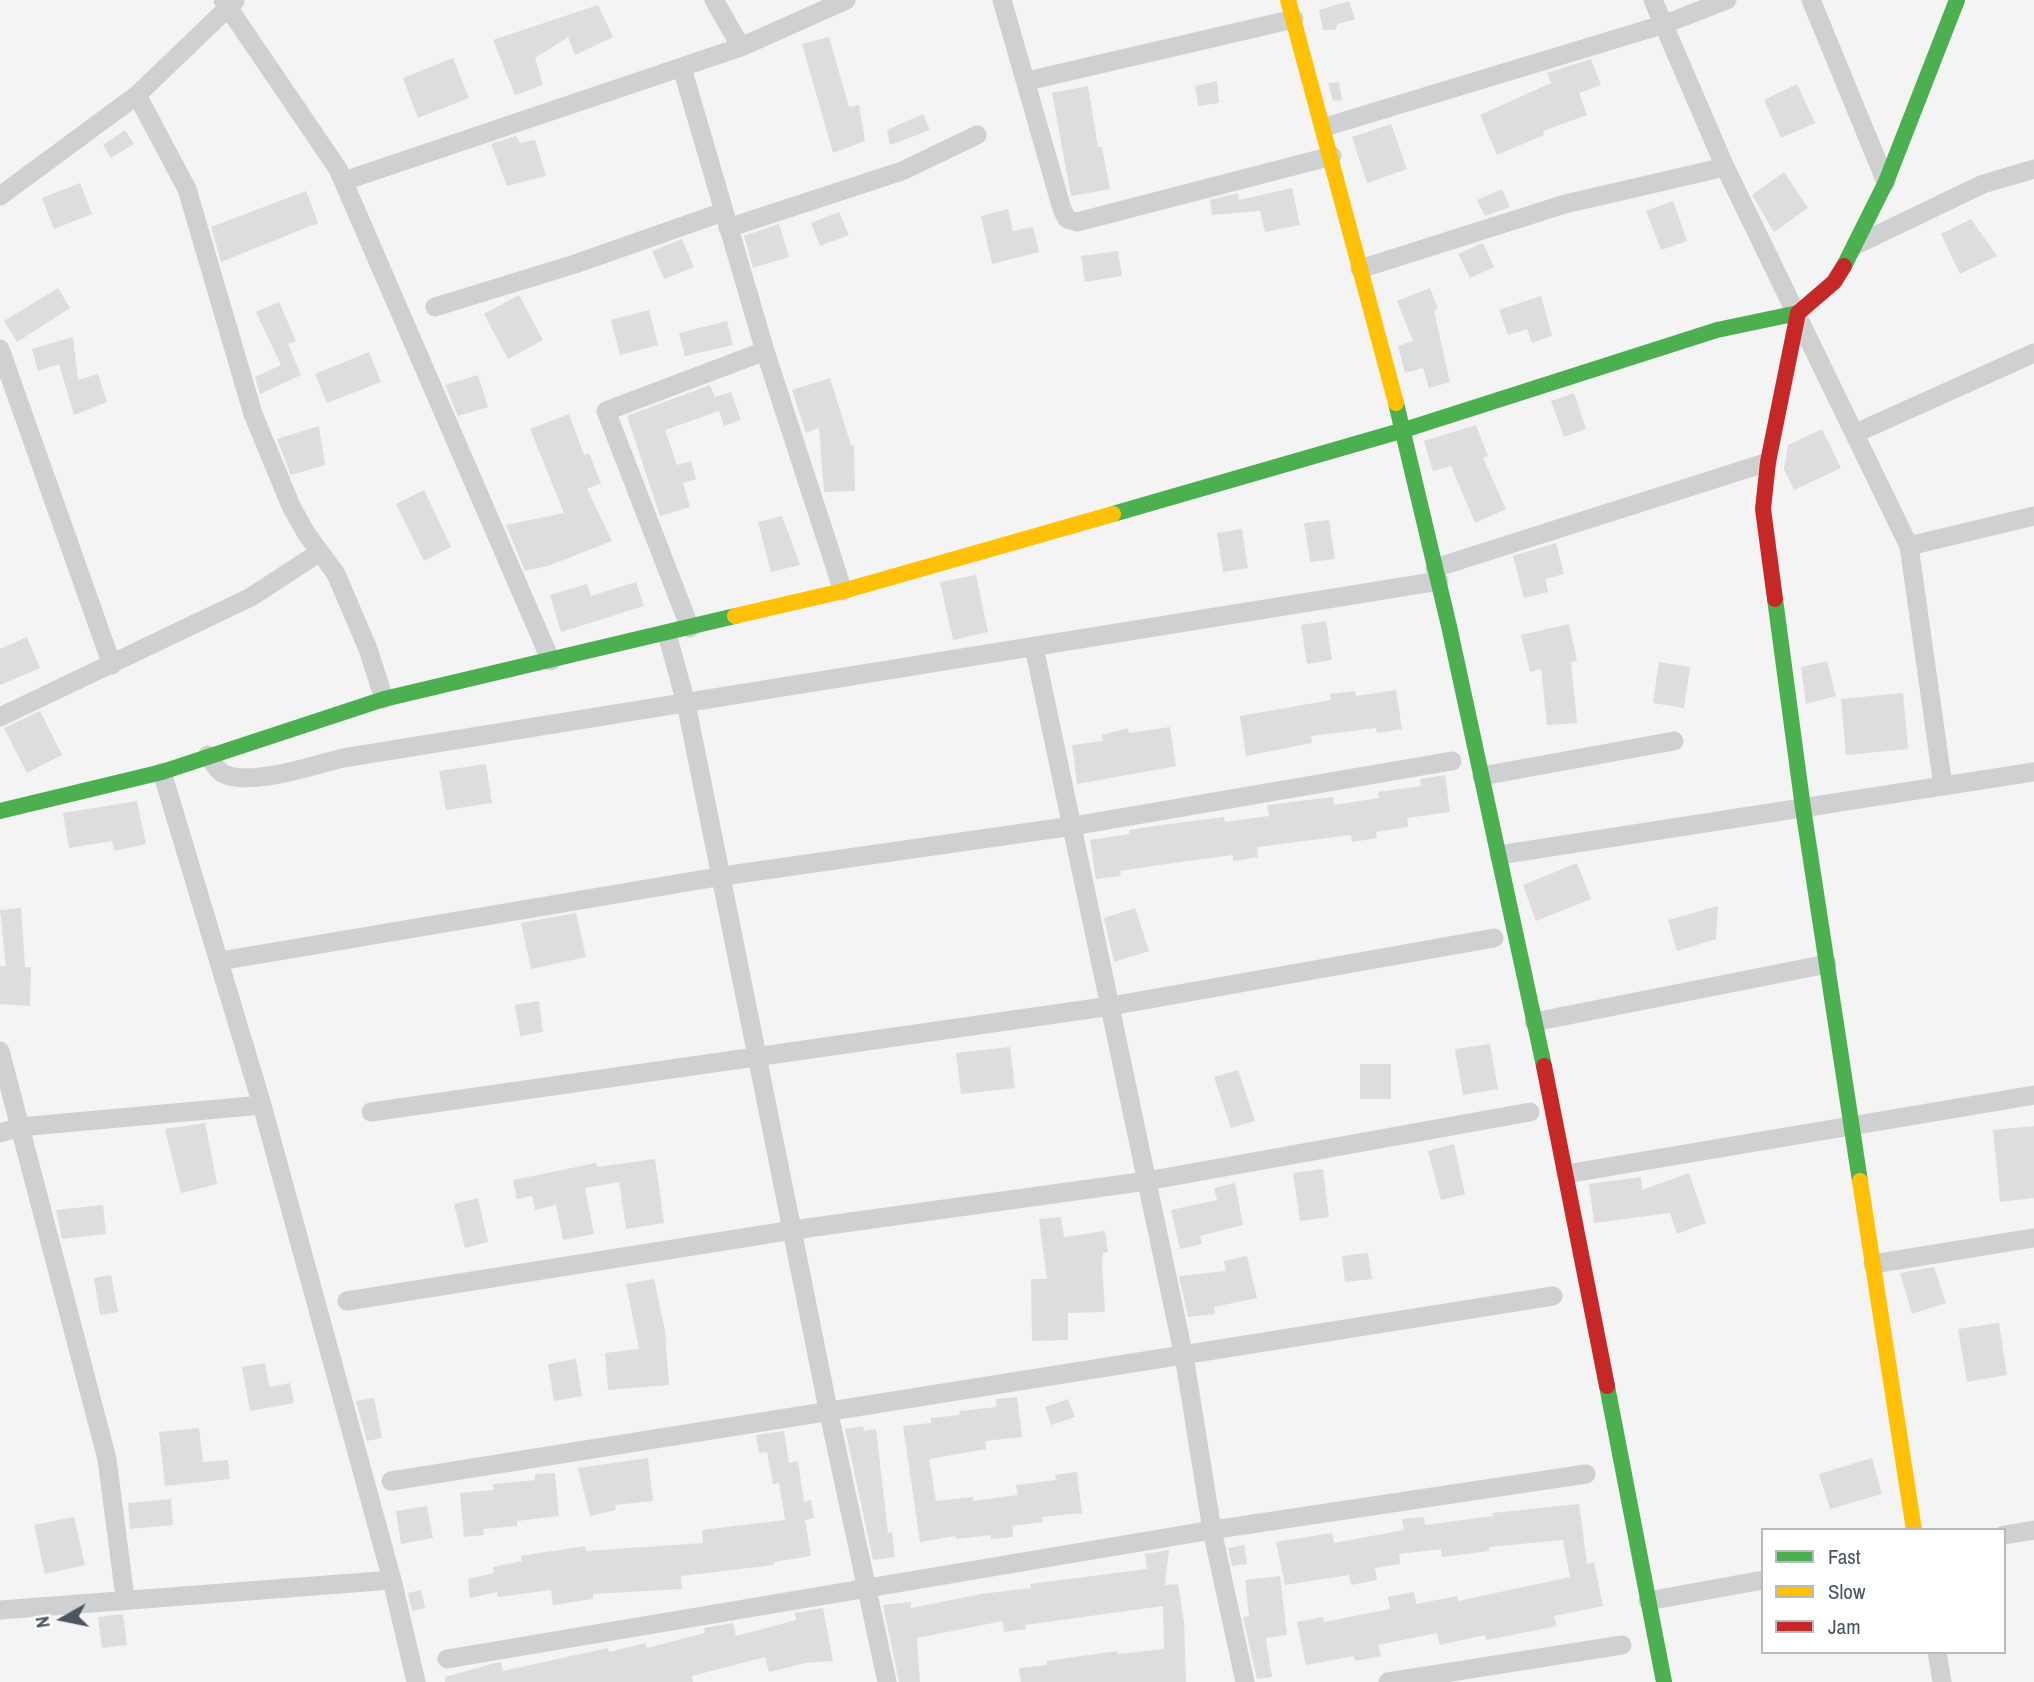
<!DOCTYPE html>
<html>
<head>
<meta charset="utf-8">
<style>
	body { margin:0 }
	#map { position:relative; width:2034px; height:1682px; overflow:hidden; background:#f4f4f4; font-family:"Archivo Narrow",sans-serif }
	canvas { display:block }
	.legend { position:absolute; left:1761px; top:1528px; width:245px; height:126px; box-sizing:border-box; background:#fff; border:2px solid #b7bbc0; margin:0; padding:9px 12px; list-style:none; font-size:21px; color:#4a5661 }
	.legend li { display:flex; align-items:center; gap:14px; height:35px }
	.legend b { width:35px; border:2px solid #b7bbc0 }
	.north { position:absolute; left:28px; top:1584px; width:70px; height:70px; -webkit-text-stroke:5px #fff; paint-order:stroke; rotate:261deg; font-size:19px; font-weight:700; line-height:28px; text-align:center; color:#4a5661 }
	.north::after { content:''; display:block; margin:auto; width:24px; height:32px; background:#4a5661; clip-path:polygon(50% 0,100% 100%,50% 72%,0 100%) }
</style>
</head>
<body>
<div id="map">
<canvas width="2034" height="1682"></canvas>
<ul class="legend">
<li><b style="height:9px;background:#4caf50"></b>Fast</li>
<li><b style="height:9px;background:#ffc107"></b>Slow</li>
<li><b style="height:9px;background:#c62828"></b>Jam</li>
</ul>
<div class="north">N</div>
</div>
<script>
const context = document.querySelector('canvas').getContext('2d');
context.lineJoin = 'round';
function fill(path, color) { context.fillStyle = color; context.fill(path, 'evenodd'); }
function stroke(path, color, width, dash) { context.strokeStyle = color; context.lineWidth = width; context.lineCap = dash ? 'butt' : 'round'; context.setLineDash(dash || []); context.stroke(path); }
fill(new Path2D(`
	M 1349,1 L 1355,19 L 1338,24 L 1335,30 L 1323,30 L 1319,10 Z
	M 598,5 L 613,37 L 575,55 L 568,37 L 535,58 L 543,85 L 515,95 L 493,40 Z
	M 829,37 L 849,107 L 859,105 L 865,141 L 833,153 L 802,44 Z
	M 453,58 L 469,98 L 418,118 L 403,78 Z
	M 1591,59 L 1601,85 L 1579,93 L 1587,115 L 1543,131 L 1544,135 L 1497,155 L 1480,115 L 1551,83 L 1547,73 Z
	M 1217,81 L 1219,103 L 1198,106 L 1195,86 Z
	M 1339,82 L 1342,100 L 1333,101 L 1328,83 Z
	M 1797,84 L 1815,123 L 1781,138 L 1764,100 Z
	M 1088,86 L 1098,147 L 1102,147 L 1110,189 L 1071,196 L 1052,93 Z
	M 923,114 L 930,130 L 890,145 L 887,130 Z
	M 1391,124 L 1407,169 L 1367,183 L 1352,137 Z
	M 125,130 L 134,144 L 111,158 L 103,145 Z
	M 516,136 L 520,143 L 535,140 L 546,176 L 507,186 L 491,144 Z
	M 1784,172 L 1808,208 L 1774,232 L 1752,195 Z
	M 80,183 L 92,214 L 54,229 L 42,198 Z
	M 1292,188 L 1300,225 L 1265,232 L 1260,211 L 1212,215 L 1210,200 L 1238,193 L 1239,200 Z
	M 1502,189 L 1510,207 L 1485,216 L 1477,200 Z
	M 306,191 L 318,223 L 221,262 L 211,227 Z
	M 1673,201 L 1687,241 L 1661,250 L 1646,211 Z
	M 1008,209 L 1013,231 L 1033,227 L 1039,252 L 992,264 L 981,216 Z
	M 839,212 L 849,235 L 820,246 L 811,223 Z
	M 1971,219 L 1997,256 L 1960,274 L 1941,234 Z
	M 779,224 L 789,257 L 753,268 L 744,236 Z
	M 682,239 L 694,267 L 664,279 L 652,251 Z
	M 1483,243 L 1494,267 L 1470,278 L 1458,254 Z
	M 1118,251 L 1122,276 L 1085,282 L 1081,256 Z
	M 58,288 L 70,308 L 17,342 L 4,321 Z
	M 1430,288 L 1438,309 L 1434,311 L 1450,382 L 1429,388 L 1423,368 L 1405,373 L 1398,346 L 1413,341 L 1397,301 Z
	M 519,295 L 543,340 L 508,359 L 484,314 Z
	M 1541,296 L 1552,336 L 1532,343 L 1527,329 L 1508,335 L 1499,310 Z
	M 279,302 L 296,341 L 288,344 L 301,375 L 260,394 L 255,377 L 281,365 L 256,312 Z
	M 649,310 L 658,345 L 620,355 L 611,320 Z
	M 727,321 L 733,345 L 685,356 L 679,333 Z
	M 73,337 L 78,380 L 98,374 L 107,402 L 74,415 L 59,364 L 38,371 L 32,349 Z
	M 369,352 L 381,382 L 327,403 L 315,374 Z
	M 478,375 L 488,407 L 458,416 L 445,385 Z
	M 830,378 L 851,445 L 854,445 L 855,491 L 824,492 L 819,428 L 806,433 L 792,390 Z
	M 710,385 L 715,397 L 731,392 L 741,420 L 724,426 L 719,411 L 665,430 L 677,465 L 691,461 L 696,479 L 683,483 L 690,507 L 660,516 L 627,416 Z
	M 1574,393 L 1586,429 L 1564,437 L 1551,401 Z
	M 569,414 L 584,455 L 589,453 L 601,483 L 587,489 L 612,541 L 548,566 L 525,571 L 506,525 L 564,513 L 530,429 Z
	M 1476,425 L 1488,456 L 1483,458 L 1506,509 L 1475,523 L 1451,466 L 1433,471 L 1424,441 Z
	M 319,426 L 325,465 L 291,475 L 277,439 Z
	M 1822,429 L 1841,468 L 1794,490 L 1784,469 L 1788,445 Z
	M 424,490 L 451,547 L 424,561 L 396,504 Z
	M 782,516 L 800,565 L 771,572 L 758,522 Z
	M 1329,520 L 1335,559 L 1310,562 L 1304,523 Z
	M 1242,529 L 1248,568 L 1223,572 L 1217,533 Z
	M 1556,543 L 1564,574 L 1545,579 L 1548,592 L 1524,598 L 1513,556 Z
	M 976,575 L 988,632 L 953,640 L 940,582 Z
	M 636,582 L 644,606 L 561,632 L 550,595 L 587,584 L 591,596 Z
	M 1326,621 L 1332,660 L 1307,664 L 1301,625 Z
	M 1569,624 L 1577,661 L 1571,662 L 1577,723 L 1547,725 L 1541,669 L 1530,672 L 1521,635 Z
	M 27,637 L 40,668 L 0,685 L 0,649 Z
	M 1827,661 L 1836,696 L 1806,704 L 1801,667 Z
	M 1659,662 L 1690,667 L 1684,708 L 1653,703 Z
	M 1396,690 L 1402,729 L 1377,733 L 1376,728 L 1311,736 L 1312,743 L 1246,756 L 1240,716 L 1331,700 L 1330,694 L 1355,691 L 1356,696 Z
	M 1903,693 L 1908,749 L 1846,755 L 1841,699 Z
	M 40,711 L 62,755 L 27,773 L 4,728 Z
	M 1170,727 L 1176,766 L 1077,784 L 1072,745 L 1103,741 L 1102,735 L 1128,728 L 1129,733 Z
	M 486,764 L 492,803 L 446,810 L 439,771 Z
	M 1445,775 L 1450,812 L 1407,818 L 1408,827 L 1376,832 L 1377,838 L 1352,842 L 1351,835 L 1257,847 L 1258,857 L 1233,861 L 1233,855 L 1166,864 L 1120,871 L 1121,876 L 1096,879 L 1090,840 L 1129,834 L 1129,830 L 1154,826 L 1224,817 L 1225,822 L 1269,816 L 1267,805 L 1333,797 L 1334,805 L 1379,798 L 1378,792 L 1421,786 L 1420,779 Z
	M 137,801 L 146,844 L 114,851 L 112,841 L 69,848 L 63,813 Z
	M 1577,863 L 1591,899 L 1536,921 L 1523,885 Z
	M 1718,906 L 1716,939 L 1677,951 L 1668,920 Z
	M 21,908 L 25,967 L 31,967 L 30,1006 L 0,1004 L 0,966 L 6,966 L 0,910 Z
	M 1135,908 L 1149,951 L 1114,962 L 1104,918 Z
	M 576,913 L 586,957 L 531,969 L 521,923 Z
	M 539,1001 L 543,1032 L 520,1036 L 515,1005 Z
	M 1490,1044 L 1498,1089 L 1463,1095 L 1455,1049 Z
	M 1010,1047 L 1015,1088 L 961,1094 L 956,1053 Z
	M 1360,1064 L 1391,1064 L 1391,1099 L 1360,1099 Z
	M 1238,1070 L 1255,1121 L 1231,1128 L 1214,1077 Z
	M 205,1123 L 217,1184 L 181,1193 L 165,1129 Z
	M 2034,1126 L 2034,1198 L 2000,1202 L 1993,1130 Z
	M 1454,1144 L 1465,1194 L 1441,1200 L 1428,1151 Z
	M 655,1159 L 664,1223 L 626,1229 L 619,1182 L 585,1188 L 594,1234 L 563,1240 L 556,1205 L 535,1210 L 532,1196 L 517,1199 L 513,1180 L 596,1163 L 597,1167 Z
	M 1323,1169 L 1329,1217 L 1300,1221 L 1293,1173 Z
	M 1689,1173 L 1706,1223 L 1677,1234 L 1670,1213 L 1594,1223 L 1589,1184 L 1641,1177 L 1642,1190 Z
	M 1235,1183 L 1243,1225 L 1200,1236 L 1202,1244 L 1180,1249 L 1171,1210 L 1217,1200 L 1214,1188 Z
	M 478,1198 L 488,1242 L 465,1248 L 454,1204 Z
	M 103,1205 L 106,1234 L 62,1239 L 56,1210 Z
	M 1061,1217 L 1064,1237 L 1105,1231 L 1108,1252 L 1103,1253 L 1102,1265 L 1105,1312 L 1068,1313 L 1068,1340 L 1032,1341 L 1031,1279 L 1047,1279 L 1039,1219 Z
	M 1368,1253 L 1372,1279 L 1345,1282 L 1342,1256 Z
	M 1247,1256 L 1257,1298 L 1214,1307 L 1215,1314 L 1188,1317 L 1179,1276 L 1226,1271 L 1224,1261 Z
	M 1934,1267 L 1946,1303 L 1912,1314 L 1900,1273 Z
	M 111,1275 L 118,1312 L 100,1315 L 94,1278 Z
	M 654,1279 L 665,1331 L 669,1385 L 608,1390 L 605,1353 L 639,1349 L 626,1284 Z
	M 1999,1323 L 2007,1375 L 1967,1382 L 1958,1329 Z
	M 576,1359 L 582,1396 L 554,1401 L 548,1364 Z
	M 265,1363 L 269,1387 L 290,1383 L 294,1403 L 250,1411 L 242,1367 Z
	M 1017,1397 L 1022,1437 L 985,1441 L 986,1449 L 929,1459 L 936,1501 L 973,1497 L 973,1501 L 1018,1495 L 1016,1485 L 1056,1480 L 1055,1475 L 1077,1472 L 1082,1513 L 1042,1517 L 1043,1522 L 1012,1526 L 1013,1537 L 991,1539 L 991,1535 L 956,1539 L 955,1536 L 920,1542 L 903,1426 L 931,1423 L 931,1418 L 960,1415 L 959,1411 L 996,1407 L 996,1399 Z
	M 374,1398 L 382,1438 L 367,1441 L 356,1401 Z
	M 1068,1399 L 1075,1417 L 1051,1425 L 1045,1407 Z
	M 863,1426 L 864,1431 L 876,1429 L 888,1533 L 892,1532 L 895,1557 L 873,1560 L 845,1429 Z
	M 199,1428 L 203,1462 L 228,1460 L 230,1479 L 165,1486 L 159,1432 Z
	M 784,1431 L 789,1463 L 798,1461 L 804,1502 L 811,1500 L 814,1518 L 805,1520 L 811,1556 L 774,1562 L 774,1565 L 681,1576 L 682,1589 L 593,1594 L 593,1599 L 553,1605 L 551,1590 L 498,1597 L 497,1592 L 470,1598 L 468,1579 L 494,1573 L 493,1567 L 522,1561 L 521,1556 L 585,1546 L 586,1551 L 703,1543 L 702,1530 L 785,1520 L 779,1483 L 773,1484 L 767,1452 L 759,1453 L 756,1435 Z
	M 648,1458 L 653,1501 L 615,1505 L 616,1510 L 590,1516 L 578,1468 Z
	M 1872,1458 L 1882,1494 L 1830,1509 L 1819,1474 Z
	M 555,1473 L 559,1516 L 517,1521 L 517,1526 L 483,1529 L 484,1535 L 464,1537 L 460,1493 L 493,1490 L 493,1484 L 535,1480 L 535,1474 Z
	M 171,1499 L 173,1525 L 130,1529 L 128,1503 Z
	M 1579,1504 L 1587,1564 L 1594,1562 L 1603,1606 L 1554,1616 L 1557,1626 L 1512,1635 L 1486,1640 L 1485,1635 L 1440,1645 L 1437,1633 L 1378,1645 L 1381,1656 L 1355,1661 L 1354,1656 L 1306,1665 L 1297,1622 L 1323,1617 L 1324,1622 L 1390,1609 L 1388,1597 L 1414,1592 L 1416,1604 L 1457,1596 L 1458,1601 L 1570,1577 L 1563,1540 L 1489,1547 L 1489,1551 L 1442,1557 L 1441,1549 L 1399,1554 L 1400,1564 L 1375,1568 L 1377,1580 L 1351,1585 L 1349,1575 L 1285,1585 L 1276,1542 L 1332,1533 L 1334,1543 L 1404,1530 L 1402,1519 L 1424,1517 L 1425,1525 L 1493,1516 L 1492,1513 Z
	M 427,1506 L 433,1538 L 401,1544 L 396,1511 Z
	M 74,1517 L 85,1565 L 45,1574 L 34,1525 Z
	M 1244,1545 L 1247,1564 L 1232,1566 L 1228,1548 Z
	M 1169,1550 L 1165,1585 L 1178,1584 L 1184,1622 L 1186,1682 L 1021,1682 L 1019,1668 L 1047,1665 L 1047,1661 L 1117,1651 L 1118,1654 L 1164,1649 L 1163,1606 L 1025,1625 L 1026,1629 L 1004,1632 L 1003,1621 L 917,1638 L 920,1682 L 899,1682 L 883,1605 L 911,1602 L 911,1608 L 981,1594 L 1031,1588 L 1030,1584 L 1147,1569 L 1145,1554 Z
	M 1280,1576 L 1287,1635 L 1266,1638 L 1272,1677 L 1257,1679 L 1243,1617 L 1249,1616 L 1245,1580 Z
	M 421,1590 L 425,1608 L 412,1611 L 408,1593 Z
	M 823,1608 L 833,1661 L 805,1663 L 769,1672 L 765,1657 L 692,1676 L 693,1682 L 445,1682 L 445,1677 L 495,1663 L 501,1662 L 503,1671 L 608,1648 L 609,1652 L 645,1643 L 647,1648 L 705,1633 L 704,1628 L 733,1623 L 736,1636 L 796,1620 L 795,1613 Z
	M 123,1614 L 127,1645 L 102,1648 L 98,1617 Z`), '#ddddde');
stroke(new Path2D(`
	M 223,0 L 338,169 L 551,661
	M 714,0 L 741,47
	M 1002,0 L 1062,209 L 1067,219 L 1077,222 L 1332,156
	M 1653,0 L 1725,167 L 1909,546 L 1943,786
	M 1811,0 L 1886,182
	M 682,68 L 765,351 L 843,591
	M 1027,81 L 1294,19
	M 137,95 L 187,189 L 253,414 L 291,506 L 306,533 L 336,574 L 368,649 L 384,699
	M 1325,127 L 1665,24 L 1727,0
	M 344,181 L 741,47 L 846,0
	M 0,196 L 137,95 L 235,1
	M 728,228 L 902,171 L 977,135
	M 1856,245 L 1983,184 L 2034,169
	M 1360,269 L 1565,204 L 1725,167
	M 435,307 L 575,264 L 723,212
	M 0,349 L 112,665
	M 1856,433 L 2034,353
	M 1909,546 L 2034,516
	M 1435,568 L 1768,462
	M 690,628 L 606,411 L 765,351
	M 667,634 L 686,703 L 828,1409 L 887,1682
	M 1034,647 L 1185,1362 L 1212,1530 L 1245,1682
	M 0,717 L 251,597 L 320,552
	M 208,755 C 212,761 216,769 222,773 C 248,788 314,765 343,758 L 1439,581
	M 162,772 L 262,1105 L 392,1580 L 416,1682
	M 1482,776 L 1674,741
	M 1499,855 L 2034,772
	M 220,961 L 723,876 L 1073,826 L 1452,761
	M 1534,1022 L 1827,964
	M 0,1051 L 107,1459 L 125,1598
	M 371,1112 L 1111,1006 L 1494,938
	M 0,1133 L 20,1127 L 262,1105
	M 1566,1174 L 2034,1095
	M 1873,1264 L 2034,1238
	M 347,1301 L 793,1230 L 1147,1181 L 1530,1112
	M 391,1481 L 1553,1296
	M 2004,1535 L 2034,1530
	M 1648,1601 L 1763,1580
	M 0,1610 L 392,1580
	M 1937,1652 L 1942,1682
	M 447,1659 L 1212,1530 L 1586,1474
	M 1388,1682 L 1622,1645`), '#ced0d2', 19);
stroke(new Path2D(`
	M 1844,266 L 1886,182 L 1957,0
	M 1396,403 L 1449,626 L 1544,1066
	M 1113,514 L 1404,430 L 1717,330 L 1798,313
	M 1775,599 L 1803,808 L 1860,1181
	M 0,811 L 162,772 L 384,699 L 735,616
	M 1607,1386 L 1664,1682`), '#4caf50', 16);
stroke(new Path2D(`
	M 1288,0 L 1396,403
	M 735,616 L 843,591 L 1113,514
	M 1860,1181 L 1914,1530`), '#ffc107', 16);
stroke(new Path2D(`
	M 1775,599 L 1763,509 L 1768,462 L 1798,313 L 1834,282 L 1844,266
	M 1544,1066 L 1607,1386`), '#c62828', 16);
</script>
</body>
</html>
